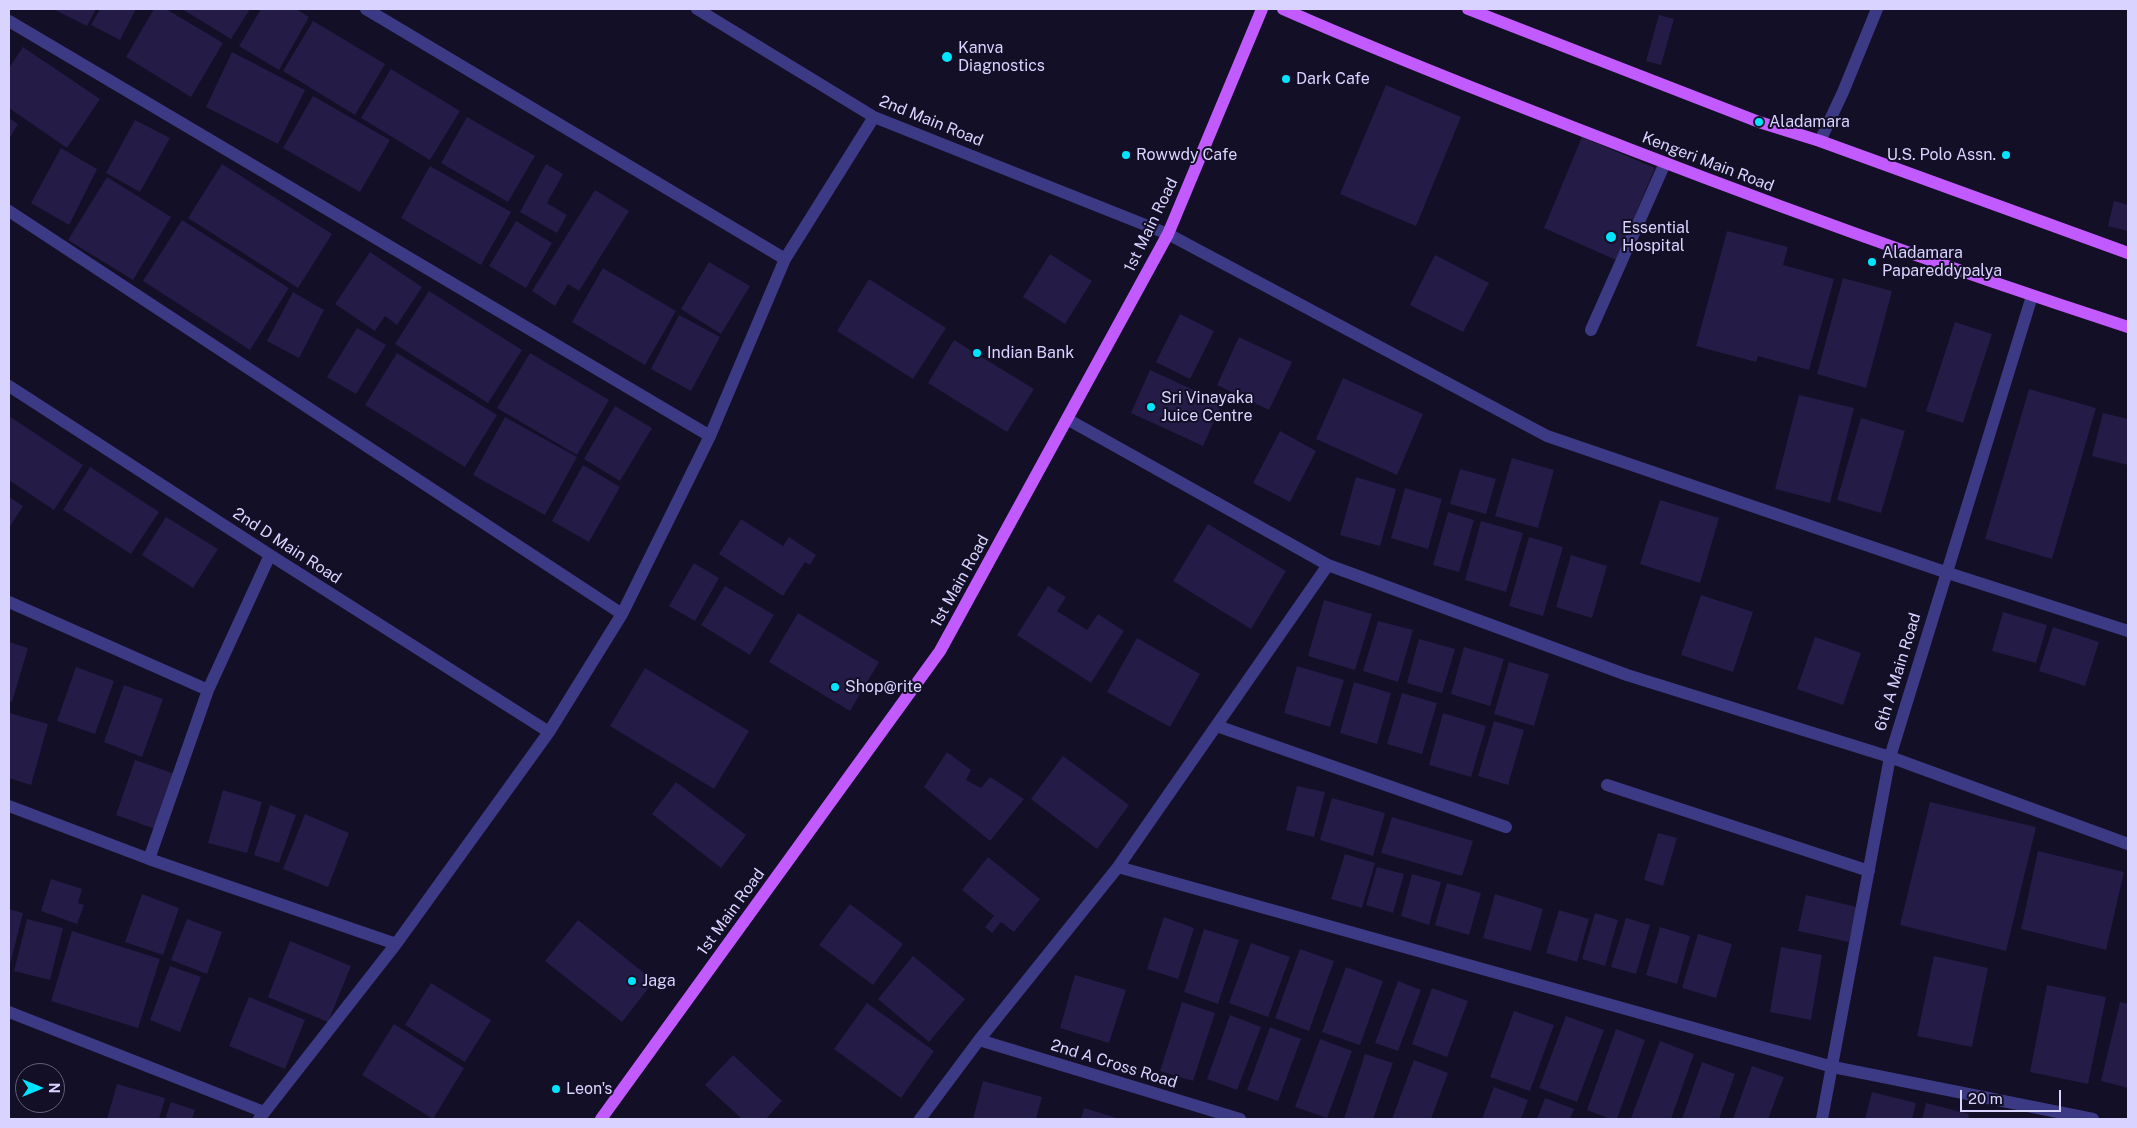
<!DOCTYPE html>
<html>
<head>
<meta charset="utf-8">
<style>
	body { margin:0 }
	#map { position:relative; width:2137px; height:1128px; overflow:hidden; background:#130f26; font-family:"Public Sans",sans-serif }
	canvas { display:block }
	.frame { position:absolute; inset:0; border:10px solid #d9d4ff; pointer-events:none }
	.north { position:absolute; left:15px; top:1063px; width:50px; height:50px; box-sizing:border-box; background:#130f26; border:1px solid #625e7d; border-radius:50%; rotate:90deg; font-size:14px; font-weight:700; line-height:20px; text-align:center; color:#d9d4ff }
	.north::after { content:''; display:block; margin:auto; width:18px; height:22px; background:#00e5ff; clip-path:polygon(50% 0,100% 100%,50% 72%,0 100%) }
	.scale { position:absolute; left:1960px; top:1090px; width:101px; height:22px; box-sizing:border-box; border:2px solid #d9d4ff; border-top:0; padding-left:6px; font-size:15px; line-height:18px; white-space:nowrap; color:#d9d4ff; -webkit-text-stroke:4px #130f26; paint-order:stroke }
</style>
</head>
<body>
<div id="map">
<canvas width="2137" height="1128"></canvas>
<div class="frame"></div>
<div class="north">N</div>
<div class="scale">20 m</div>
</div>
<script>
const context = document.querySelector('canvas').getContext('2d');
context.lineJoin = 'round';
function fill(path, color) { context.fillStyle = color; context.fill(path, 'evenodd'); }
function stroke(path, color, width, dash) { context.strokeStyle = color; context.lineWidth = width; context.lineCap = dash ? 'butt' : 'round'; context.setLineDash(dash || []); context.stroke(path); }
function drawText(font, color, halo, rows, align = 'center') {
  context.font = font + ' "Public Sans",sans-serif'; context.lineWidth = 4; context.setLineDash([]); context.textBaseline = 'middle'; context.strokeStyle = halo; context.fillStyle = color; for (const [text, x, y, turn = 0] of rows) {
    context.save(); context.translate(x, y); context.rotate((+turn || 0) * Math.PI / 180); context.textAlign = isNaN(turn) ? turn : align; if (halo) context.strokeText(text, 0, 0); context.fillText(text, 0, 0); context.restore();
  }
}
fill(new Path2D(`
	M 53,9 L 96,9 L 87,26 Z
	M 100,9 L 136,9 L 120,40 L 91,25 Z
	M 154,9 L 166,9 L 223,43 L 191,97 L 126,57 Z
	M 182,9 L 250,9 L 231,39 Z
	M 261,9 L 296,9 L 309,17 L 279,70 L 239,46 Z
	M 1659,15 L 1674,19 L 1661,65 L 1646,61 Z
	M 313,21 L 385,64 L 355,115 L 283,71 Z
	M 23,47 L 100,99 L 67,148 L 9,108 L 9,68 Z
	M 232,52 L 305,90 L 278,144 L 206,107 Z
	M 391,69 L 460,111 L 430,160 L 361,118 Z
	M 1386,85 L 1461,117 L 1416,226 L 1340,194 Z
	M 313,96 L 390,140 L 360,192 L 283,148 Z
	M 467,117 L 535,156 L 508,202 L 441,163 Z
	M 9,118 L 18,124 L 9,139 Z
	M 135,120 L 170,138 L 140,192 L 106,173 Z
	M 1582,137 L 1655,168 L 1616,260 L 1544,228 Z
	M 61,148 L 97,169 L 69,225 L 31,203 Z
	M 222,164 L 332,234 L 298,288 L 188,218 Z
	M 546,164 L 563,174 L 547,203 L 567,215 L 557,233 L 520,212 Z
	M 430,166 L 511,212 L 481,265 L 401,218 Z
	M 107,177 L 171,217 L 133,280 L 68,240 Z
	M 595,190 L 629,211 L 579,291 L 568,284 L 555,306 L 532,291 Z
	M 2114,201 L 2128,205 L 2128,231 L 2108,226 Z
	M 182,220 L 289,288 L 250,350 L 143,281 Z
	M 516,221 L 552,243 L 526,288 L 489,266 Z
	M 1727,231 L 1788,247 L 1783,265 L 1834,279 L 1809,370 L 1758,356 L 1756,362 L 1696,346 Z
	M 370,252 L 422,287 L 397,325 L 385,316 L 375,331 L 335,304 Z
	M 1050,254 L 1092,281 L 1065,324 L 1023,297 Z
	M 1435,255 L 1489,283 L 1463,332 L 1410,305 Z
	M 709,262 L 750,286 L 721,334 L 681,309 Z
	M 603,268 L 676,311 L 645,365 L 572,322 Z
	M 1843,278 L 1892,291 L 1866,388 L 1817,374 Z
	M 869,279 L 946,328 L 913,379 L 837,331 Z
	M 429,291 L 522,350 L 488,403 L 395,344 Z
	M 293,292 L 324,310 L 299,358 L 267,341 Z
	M 1180,314 L 1214,331 L 1190,379 L 1156,362 Z
	M 679,315 L 720,337 L 691,391 L 651,369 Z
	M 1955,322 L 1992,334 L 1963,423 L 1926,411 Z
	M 357,328 L 386,345 L 356,394 L 327,377 Z
	M 1239,337 L 1292,362 L 1269,410 L 1217,385 Z
	M 954,340 L 1034,389 L 1007,432 L 928,383 Z
	M 397,353 L 497,415 L 465,467 L 365,405 Z
	M 530,353 L 609,400 L 577,455 L 497,408 Z
	M 1150,370 L 1222,403 L 1203,446 L 1131,413 Z
	M 1343,378 L 1423,414 L 1397,475 L 1316,439 Z
	M 2029,389 L 2096,408 L 2052,559 L 1985,539 Z
	M 1799,395 L 1854,408 L 1830,503 L 1775,489 Z
	M 615,406 L 652,428 L 620,481 L 584,459 Z
	M 2103,413 L 2128,419 L 2128,465 L 2092,456 Z
	M 9,416 L 83,465 L 54,510 L 9,480 Z
	M 505,417 L 577,457 L 545,515 L 473,475 Z
	M 1861,418 L 1905,431 L 1881,513 L 1837,500 Z
	M 1280,431 L 1316,451 L 1290,502 L 1253,483 Z
	M 1512,458 L 1554,470 L 1538,528 L 1495,516 Z
	M 583,465 L 620,487 L 589,542 L 552,521 Z
	M 90,467 L 159,512 L 131,554 L 63,510 Z
	M 1460,469 L 1496,479 L 1486,514 L 1450,504 Z
	M 1356,477 L 1396,489 L 1380,546 L 1340,535 Z
	M 1405,488 L 1442,499 L 1428,549 L 1391,538 Z
	M 9,497 L 23,506 L 9,528 Z
	M 1660,500 L 1719,518 L 1700,583 L 1640,564 Z
	M 1448,512 L 1474,520 L 1459,572 L 1433,565 Z
	M 166,517 L 218,549 L 193,588 L 142,555 Z
	M 741,519 L 783,546 L 789,537 L 816,555 L 810,565 L 805,562 L 783,596 L 719,554 Z
	M 1481,521 L 1523,533 L 1506,592 L 1465,580 Z
	M 1208,524 L 1286,571 L 1251,629 L 1173,581 Z
	M 1529,537 L 1563,547 L 1543,616 L 1509,606 Z
	M 1571,555 L 1607,566 L 1592,618 L 1556,607 Z
	M 694,563 L 719,578 L 695,621 L 669,606 Z
	M 725,586 L 774,615 L 750,655 L 701,625 Z
	M 1048,586 L 1066,597 L 1057,611 L 1087,630 L 1098,614 L 1124,631 L 1091,683 L 1017,635 Z
	M 1701,595 L 1753,612 L 1733,672 L 1681,655 Z
	M 1324,600 L 1372,614 L 1355,670 L 1308,656 Z
	M 2003,612 L 2047,625 L 2036,663 L 1992,651 Z
	M 798,613 L 879,662 L 850,711 L 769,662 Z
	M 1378,621 L 1413,630 L 1398,682 L 1363,671 Z
	M 2053,627 L 2099,642 L 2085,686 L 2039,671 Z
	M 1815,637 L 1861,653 L 1843,705 L 1797,689 Z
	M 1137,638 L 1200,674 L 1170,727 L 1107,692 Z
	M 1419,639 L 1455,649 L 1442,693 L 1407,683 Z
	M 9,642 L 28,648 L 12,702 L 9,701 Z
	M 1464,647 L 1504,659 L 1490,706 L 1451,694 Z
	M 1509,662 L 1549,674 L 1534,726 L 1494,714 Z
	M 1297,666 L 1344,680 L 1330,727 L 1284,713 Z
	M 76,667 L 114,681 L 95,734 L 57,721 Z
	M 645,668 L 749,731 L 714,789 L 610,726 Z
	M 1354,682 L 1391,693 L 1377,744 L 1340,733 Z
	M 124,685 L 163,699 L 142,757 L 104,742 Z
	M 1402,693 L 1437,703 L 1422,754 L 1387,744 Z
	M 9,713 L 48,724 L 31,785 L 9,778 Z
	M 1443,713 L 1486,726 L 1471,777 L 1429,765 Z
	M 1494,721 L 1524,730 L 1508,785 L 1478,776 Z
	M 947,752 L 971,770 L 966,780 L 981,788 L 990,777 L 1024,799 L 990,841 L 924,787 Z
	M 1063,756 L 1129,805 L 1097,849 L 1031,799 Z
	M 135,760 L 175,774 L 155,829 L 116,815 Z
	M 676,782 L 746,835 L 721,868 L 652,814 Z
	M 1297,786 L 1325,792 L 1314,837 L 1286,830 Z
	M 223,790 L 262,802 L 247,853 L 208,843 Z
	M 1332,798 L 1385,813 L 1373,856 L 1320,840 Z
	M 1930,802 L 2036,827 L 2006,951 L 1900,925 Z
	M 270,805 L 296,815 L 279,863 L 254,855 Z
	M 305,814 L 349,833 L 328,887 L 283,869 Z
	M 1392,817 L 1473,841 L 1462,876 L 1381,853 Z
	M 1658,833 L 1677,838 L 1663,886 L 1644,880 Z
	M 2038,851 L 2124,872 L 2106,950 L 2021,929 Z
	M 1345,854 L 1375,863 L 1362,908 L 1331,899 Z
	M 988,857 L 1040,899 L 1014,932 L 1001,922 L 992,933 L 985,927 L 994,916 L 962,890 Z
	M 1377,867 L 1404,874 L 1393,913 L 1366,905 Z
	M 1412,874 L 1441,882 L 1429,925 L 1401,916 Z
	M 51,879 L 82,889 L 78,903 L 84,905 L 77,924 L 41,911 Z
	M 1447,883 L 1481,893 L 1469,935 L 1435,925 Z
	M 142,894 L 179,908 L 163,955 L 125,942 Z
	M 1495,894 L 1543,909 L 1531,951 L 1483,938 Z
	M 1806,895 L 1857,907 L 1849,942 L 1798,931 Z
	M 850,904 L 903,944 L 873,985 L 819,945 Z
	M 9,909 L 23,913 L 9,969 Z
	M 1559,910 L 1589,919 L 1577,962 L 1546,953 Z
	M 1595,913 L 1618,920 L 1605,966 L 1582,959 Z
	M 1164,917 L 1194,928 L 1178,979 L 1147,969 Z
	M 1626,918 L 1650,925 L 1636,974 L 1611,967 Z
	M 27,919 L 63,928 L 50,980 L 14,971 Z
	M 187,919 L 222,932 L 207,974 L 171,960 Z
	M 578,920 L 654,981 L 622,1022 L 545,961 Z
	M 1660,927 L 1690,936 L 1677,984 L 1646,975 Z
	M 1204,929 L 1239,940 L 1218,1004 L 1184,992 Z
	M 72,931 L 160,959 L 138,1028 L 51,1001 Z
	M 1698,934 L 1732,944 L 1716,998 L 1682,988 Z
	M 290,941 L 351,966 L 328,1022 L 268,997 Z
	M 1251,943 L 1290,957 L 1268,1017 L 1229,1003 Z
	M 1781,947 L 1822,955 L 1811,1020 L 1770,1012 Z
	M 1300,949 L 1334,961 L 1309,1031 L 1275,1018 Z
	M 913,956 L 965,999 L 929,1042 L 878,999 Z
	M 1934,956 L 1988,968 L 1972,1047 L 1917,1036 Z
	M 170,966 L 201,977 L 180,1032 L 150,1020 Z
	M 1346,967 L 1383,981 L 1360,1045 L 1322,1032 Z
	M 1075,975 L 1126,990 L 1109,1043 L 1060,1028 Z
	M 1398,981 L 1421,990 L 1398,1051 L 1375,1043 Z
	M 431,983 L 491,1020 L 465,1062 L 405,1025 Z
	M 2047,985 L 2106,997 L 2088,1084 L 2030,1072 Z
	M 1432,988 L 1468,1001 L 1447,1057 L 1412,1044 Z
	M 249,997 L 305,1020 L 285,1069 L 229,1046 Z
	M 1182,1002 L 1215,1013 L 1193,1081 L 1160,1071 Z
	M 2120,1002 L 2128,1004 L 2128,1088 L 2101,1081 Z
	M 867,1003 L 934,1051 L 901,1098 L 834,1049 Z
	M 1514,1011 L 1554,1025 L 1530,1091 L 1490,1077 Z
	M 1230,1015 L 1261,1027 L 1237,1090 L 1207,1079 Z
	M 1566,1016 L 1604,1030 L 1577,1102 L 1539,1088 Z
	M 394,1024 L 464,1068 L 433,1119 L 362,1075 Z
	M 1270,1027 L 1301,1039 L 1278,1101 L 1247,1090 Z
	M 1616,1029 L 1645,1040 L 1617,1119 L 1610,1119 L 1587,1110 Z
	M 1320,1039 L 1352,1051 L 1327,1118 L 1295,1107 Z
	M 1660,1041 L 1694,1054 L 1671,1119 L 1634,1119 L 1631,1118 Z
	M 1365,1054 L 1393,1063 L 1373,1119 L 1344,1119 Z
	M 733,1055 L 782,1101 L 766,1119 L 742,1119 L 705,1085 Z
	M 1414,1060 L 1448,1073 L 1431,1119 L 1392,1119 Z
	M 1702,1062 L 1735,1074 L 1719,1119 L 1682,1119 Z
	M 1752,1066 L 1784,1077 L 1768,1119 L 1733,1119 Z
	M 983,1081 L 1042,1097 L 1036,1119 L 973,1119 Z
	M 117,1084 L 165,1098 L 159,1119 L 107,1119 Z
	M 1494,1087 L 1528,1100 L 1521,1119 L 1482,1119 Z
	M 1872,1092 L 1916,1103 L 1912,1119 L 1865,1119 Z
	M 1545,1098 L 1574,1109 L 1570,1119 L 1537,1119 Z
	M 171,1102 L 195,1110 L 192,1119 L 165,1119 Z
	M 1926,1103 L 1969,1114 L 1968,1119 L 1922,1119 Z
	M 1084,1108 L 1120,1119 L 1081,1119 Z`), '#241b47');
stroke(new Path2D(`
	M 366,9 L 785,259
	M 697,9 L 874,117 L 1168,234 L 1547,436 L 1945,572 L 2128,631
	M 9,21 L 710,436
	M 1820,141 L 1843,92 L 1877,9
	M 9,211 L 622,614
	M 1591,330 L 1665,163
	M 9,386 L 270,555 L 549,732
	M 1328,565 L 1627,675 L 1890,757 L 2128,844
	M 9,602 L 208,690
	M 1217,726 L 1506,827
	M 1607,785 L 1869,871
	M 9,806 L 149,859 L 396,944
	M 149,859 L 208,690 L 270,555
	M 1118,867 L 1833,1067 L 2093,1119
	M 9,1012 L 264,1112
	M 979,1040 L 1240,1119
	M 259,1119 L 396,944 L 549,732 L 622,614 L 710,436 L 785,259 L 874,117
	M 920,1119 L 979,1040 L 1118,867 L 1328,565 L 1067,419
	M 1822,1119 L 1890,757 L 2032,296`), '#3d3a85', 12);
stroke(new Path2D(`
	M 1283,9 C 1374,49 1467,86 1560,122 C 1748,196 1937,265 2128,327
	M 1468,9 L 1759,122 L 1820,141 L 2128,253
	M 601,1119 L 940,651 L 1168,234 L 1262,9`), '#c25bff', 12);
for (const [x, y, r, color] of [
	[947,57,6,"#00e5ff"],
	[1286,79,5,"#00e5ff"],
	[1759,122,5,"#00e5ff"],
	[1126,155,5,"#00e5ff"],
	[2006,155,5,"#00e5ff"],
	[1611,237,6,"#00e5ff"],
	[1872,262,5,"#00e5ff"],
	[977,353,5,"#00e5ff"],
	[1151,407,5,"#00e5ff"],
	[835,687,5,"#00e5ff"],
	[632,981,5,"#00e5ff"],
	[556,1089,5,"#00e5ff"]
]) { const dot = new Path2D(); dot.arc(x, y, r, 0, 2 * Math.PI); context.fillStyle = color; context.fill(dot); stroke(dot, '#130f26', 2); }
drawText('16px', '#d9d4ff', '#130f26', [
	["Kanva",958,48],
	["Diagnostics",958,66],
	["Dark Cafe",1296,79],
	["Aladamara",1769,122],
	["Rowwdy Cafe",1136,155],
	["U.S. Polo Assn.",1996,155,"right"],
	["Essential",1622,228],
	["Hospital",1622,246],
	["Aladamara",1882,253],
	["Papareddypalya",1882,271],
	["Indian Bank",987,353],
	["Sri Vinayaka",1161,398],
	["Juice Centre",1161,416],
	["Shop@rite",845,687],
	["Jaga",642,981],
	["Leon's",566,1089]
], 'left');
drawText('16px', '#d9d4ff', '#130f26', [
	["2nd Main Road",931,121,22],
	["Kengeri Main Road",1708,162,21],
	["1st Main Road",1151,225,-64],
	["2nd D Main Road",287,546,33],
	["1st Main Road",960,581,-61],
	["6th A Main Road",1898,672,-73],
	["1st Main Road",731,912,-54],
	["2nd A Cross Road",1114,1064,17]
]);
</script>
</body>
</html>
